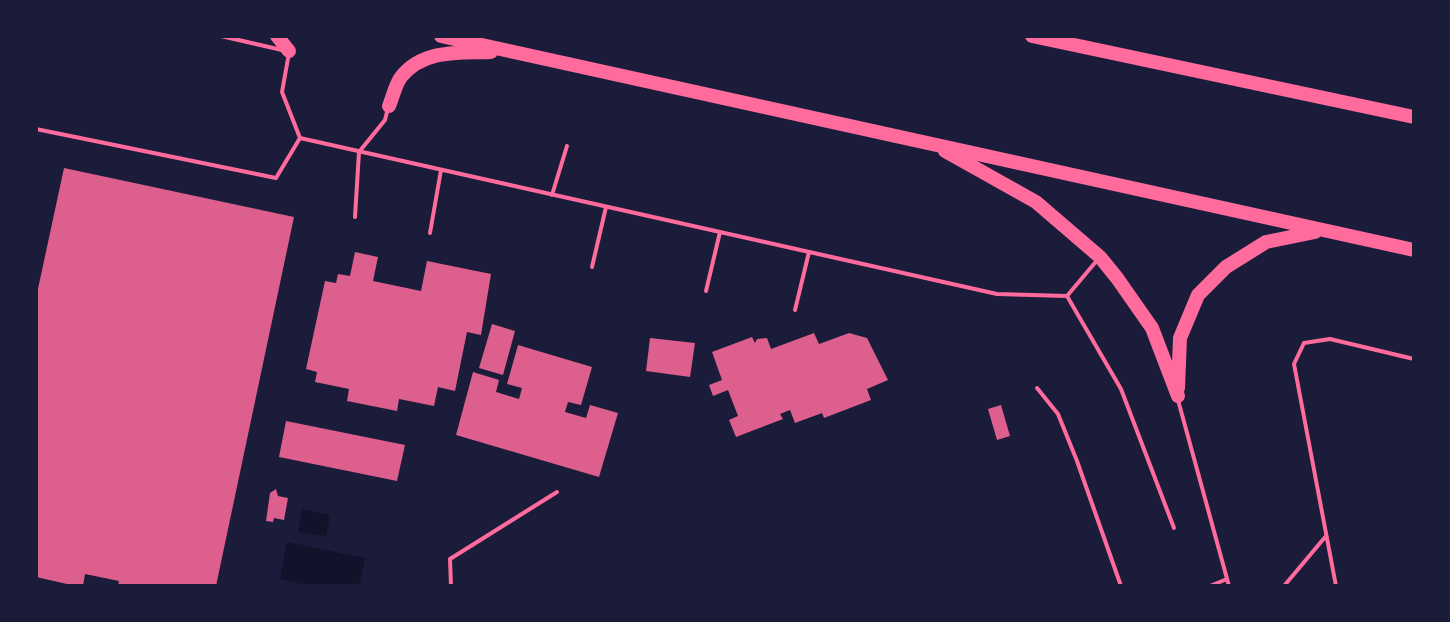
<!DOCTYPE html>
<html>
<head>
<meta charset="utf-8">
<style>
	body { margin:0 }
	#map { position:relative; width:1450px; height:622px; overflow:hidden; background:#1b1b3a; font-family:Raleway,sans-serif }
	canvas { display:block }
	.frame { position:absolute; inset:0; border:38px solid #1b1b3a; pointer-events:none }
</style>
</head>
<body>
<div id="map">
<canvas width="1450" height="622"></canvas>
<div class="frame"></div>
</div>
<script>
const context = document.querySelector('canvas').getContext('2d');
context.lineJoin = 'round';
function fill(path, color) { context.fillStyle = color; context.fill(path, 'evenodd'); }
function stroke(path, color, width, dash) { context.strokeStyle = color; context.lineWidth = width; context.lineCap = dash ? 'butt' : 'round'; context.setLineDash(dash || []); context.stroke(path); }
fill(new Path2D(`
	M 302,509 L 330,515 L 326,536 L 298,532 Z
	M 287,542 L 365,558 L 359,586 L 312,586 L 280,579 Z`), '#12122b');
fill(new Path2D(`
	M 64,168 L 294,217 L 216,586 L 118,586 L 119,581 L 85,574 L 83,586 L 76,586 L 36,577 L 36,298 Z
	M 355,252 L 378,257 L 373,281 L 421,291 L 427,261 L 491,274 L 481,335 L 467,332 L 455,391 L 438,387 L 434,406 L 399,399 L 397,411 L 347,401 L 349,389 L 315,382 L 317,372 L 306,369 L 325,281 L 336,283 L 338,274 L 350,276 Z
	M 492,324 L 515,331 L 503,375 L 479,368 Z
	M 814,333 L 819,344 L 849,333 L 867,338 L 888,380 L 867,389 L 871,400 L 824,418 L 822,413 L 795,423 L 790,410 L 780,414 L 783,419 L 736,437 L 729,420 L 738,416 L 728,390 L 713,396 L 709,385 L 722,380 L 712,352 L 752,337 L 755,343 L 757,339 L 767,338 L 771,349 Z
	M 650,338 L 695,343 L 690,377 L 646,371 Z
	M 518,345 L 592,367 L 581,405 L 568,402 L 565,412 L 586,418 L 590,405 L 618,413 L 599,477 L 456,435 L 473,372 L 499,380 L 496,392 L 519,399 L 522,388 L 507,384 Z
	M 1001,405 L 1010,436 L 997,440 L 988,409 Z
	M 286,421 L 405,445 L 397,481 L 279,457 Z
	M 276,489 L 278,496 L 288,498 L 284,520 L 274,518 L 273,522 L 266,521 L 270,493 Z`), '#dd5f8e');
stroke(new Path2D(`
	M 221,36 L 282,50
	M 36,129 L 276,178 L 300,138 L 282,92 L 289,53
	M 300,138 L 997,294 L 1067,296 L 1099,258
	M 552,195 L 567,146
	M 355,217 L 359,152 L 385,120 L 388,108
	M 430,233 L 441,170
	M 592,267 L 606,207
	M 706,291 L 720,232
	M 1067,296 L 1121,389 L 1174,528
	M 795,310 L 809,252
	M 1037,388 L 1058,414 L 1077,461 L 1121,586
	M 1178,400 L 1229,586
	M 451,586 L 450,559 L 557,492
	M 1210,586 L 1227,579
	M 1284,586 L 1326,536
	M 1336,586 L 1294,364 L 1304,343 L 1330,339 L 1414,359`), '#ff6b9d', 4);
stroke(new Path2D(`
	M 277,36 L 289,51
	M 441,36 L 1414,250
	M 1032,36 L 1414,117
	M 389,106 C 393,97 395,85 401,77 C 423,49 459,53 491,52
	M 945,151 L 1036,202 L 1100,257 L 1117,278 L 1152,328 L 1178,396
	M 1178,388 L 1180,338 L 1198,295 L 1226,267 L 1266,242 L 1315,232`), '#ff6b9d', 14);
</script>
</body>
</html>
